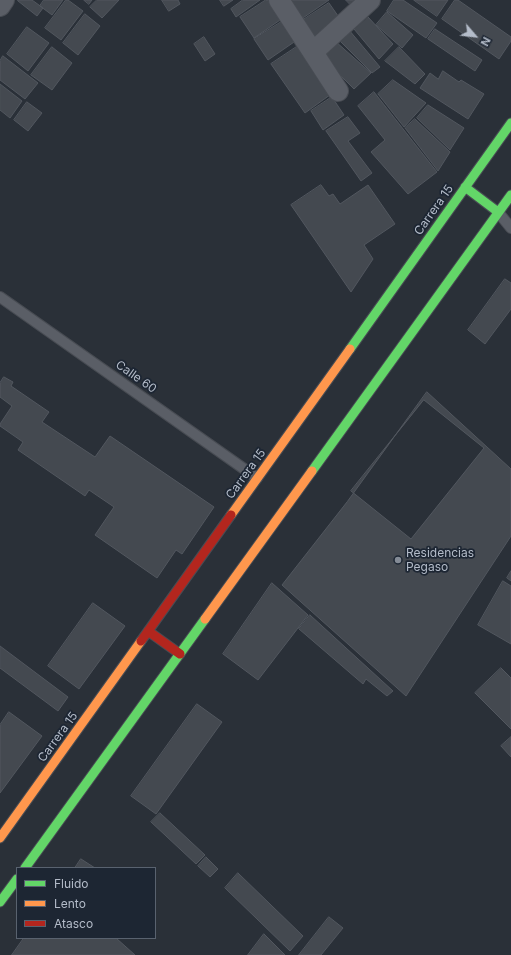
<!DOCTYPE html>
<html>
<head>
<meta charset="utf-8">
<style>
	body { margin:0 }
	#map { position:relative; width:511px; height:955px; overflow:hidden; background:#2a3038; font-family:Inter,sans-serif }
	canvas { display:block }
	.legend { position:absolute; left:16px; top:867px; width:140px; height:72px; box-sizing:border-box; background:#1d2633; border:1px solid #59626f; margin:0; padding:5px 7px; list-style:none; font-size:12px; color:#b4bcc9 }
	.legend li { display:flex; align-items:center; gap:8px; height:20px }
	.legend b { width:20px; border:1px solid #59626f }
	.north { position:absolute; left:455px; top:16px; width:40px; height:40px; -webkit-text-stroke:3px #1d2633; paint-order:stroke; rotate:118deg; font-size:11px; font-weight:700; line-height:16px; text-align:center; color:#b4bcc9 }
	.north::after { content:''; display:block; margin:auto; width:14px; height:18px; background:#b4bcc9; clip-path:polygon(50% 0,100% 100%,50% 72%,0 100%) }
</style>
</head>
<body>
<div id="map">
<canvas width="511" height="955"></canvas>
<ul class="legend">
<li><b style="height:5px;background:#63d668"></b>Fluido</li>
<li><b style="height:5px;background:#ff974d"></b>Lento</li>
<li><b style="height:5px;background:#b3261e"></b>Atasco</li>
</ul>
<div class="north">N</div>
</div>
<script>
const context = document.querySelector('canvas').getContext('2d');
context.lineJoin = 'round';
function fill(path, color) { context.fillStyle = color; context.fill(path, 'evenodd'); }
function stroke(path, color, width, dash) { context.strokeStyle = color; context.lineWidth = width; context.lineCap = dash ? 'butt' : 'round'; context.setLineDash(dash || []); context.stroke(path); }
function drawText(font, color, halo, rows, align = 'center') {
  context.font = font + ' Inter,sans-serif'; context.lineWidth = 3.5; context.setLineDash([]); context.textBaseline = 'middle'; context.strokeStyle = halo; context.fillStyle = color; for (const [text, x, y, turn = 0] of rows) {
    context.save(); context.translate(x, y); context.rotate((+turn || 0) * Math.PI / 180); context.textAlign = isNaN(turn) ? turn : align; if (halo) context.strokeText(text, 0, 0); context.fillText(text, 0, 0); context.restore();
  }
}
const building = new Path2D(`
	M 18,0 L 32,0 L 43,8 L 37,16 L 18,1 Z
	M 44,0 L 63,0 L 52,15 L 40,6 Z
	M 66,0 L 68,0 L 83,11 L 61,40 L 45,28 Z
	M 84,0 L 92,0 L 89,4 Z
	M 97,0 L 119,0 L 102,18 L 90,7 Z
	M 162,0 L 178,0 L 180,4 L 169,11 Z
	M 220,0 L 233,0 L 224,6 Z
	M 243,0 L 260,0 L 236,17 L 231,9 Z
	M 266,0 L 270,0 L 283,18 L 254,38 L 240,17 Z
	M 287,0 L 329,0 L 300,20 Z
	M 346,0 L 359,0 L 352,6 Z
	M 394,0 L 403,0 L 437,23 L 426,38 L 387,11 Z
	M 414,0 L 448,0 L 437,16 Z
	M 455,0 L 458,0 L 511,37 L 511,41 L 499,59 L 442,19 Z
	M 329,3 L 343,23 L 314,43 L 300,22 Z
	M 387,12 L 413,35 L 402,48 L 376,25 Z
	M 85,14 L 100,26 L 78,55 L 63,43 Z
	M 368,17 L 393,44 L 379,59 L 354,29 Z
	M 283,21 L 297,40 L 268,60 L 254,39 Z
	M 27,27 L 49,43 L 28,71 L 7,54 Z
	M 435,29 L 482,60 L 475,71 L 428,39 Z
	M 349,30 L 380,67 L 372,73 L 338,39 Z
	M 204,37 L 215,54 L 205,61 L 194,44 Z
	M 335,41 L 371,73 L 354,89 L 322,57 Z
	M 301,44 L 334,92 L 305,113 L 271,64 Z
	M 52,47 L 72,63 L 52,90 L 31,75 Z
	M 399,47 L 425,74 L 415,84 L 385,61 Z
	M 3,56 L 38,83 L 25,99 L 0,80 L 0,61 Z
	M 443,71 L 459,82 L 461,80 L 484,94 L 468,119 L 420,88 L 430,73 L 438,79 Z
	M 393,80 L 426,103 L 404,127 L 378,94 Z
	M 0,84 L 22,101 L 10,118 L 0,110 Z
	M 374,92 L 437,172 L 408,194 L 371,152 L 385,140 L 358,106 Z
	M 332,97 L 344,115 L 323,130 L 311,111 Z
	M 27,102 L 42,113 L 28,131 L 14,120 Z
	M 428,105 L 464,128 L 450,150 L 417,118 Z
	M 348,117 L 360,133 L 348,141 L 372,173 L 361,181 L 326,131 Z
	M 415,119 L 450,152 L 438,171 L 405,128 Z
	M 321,185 L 329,196 L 333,194 L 340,204 L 368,185 L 395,224 L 364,245 L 373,259 L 351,292 L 291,205 Z
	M 505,279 L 511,283 L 511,309 L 485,344 L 468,330 Z
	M 4,377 L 13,382 L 11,386 L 49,412 L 42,422 L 95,457 L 110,436 L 214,507 L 182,554 L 176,550 L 157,578 L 95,535 L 114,507 L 89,490 L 85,496 L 18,450 L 23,442 L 0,426 L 0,424 L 12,406 L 0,397 L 0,383 Z
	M 427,392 L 511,469 L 511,536 L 406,696 L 282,585 L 347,502 Z
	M 424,400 L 484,448 L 411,539 L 351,491 Z
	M 511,571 L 511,581 L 507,578 Z
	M 503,581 L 511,586 L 511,644 L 478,625 Z
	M 272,583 L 308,615 L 258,680 L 223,654 Z
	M 93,603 L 125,626 L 79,689 L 48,666 Z
	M 310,615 L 393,691 L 387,696 L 366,679 L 363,684 L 299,629 Z
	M 0,646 L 68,697 L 58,711 L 0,668 Z
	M 501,668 L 511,678 L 511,729 L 475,693 Z
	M 197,704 L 222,722 L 156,814 L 131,796 Z
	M 9,712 L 42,736 L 0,793 L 0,725 Z
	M 511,737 L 511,757 L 501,746 Z
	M 160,813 L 205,855 L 196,864 L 151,822 Z
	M 206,857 L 218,869 L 210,877 L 198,866 Z
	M 81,859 L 95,868 L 75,868 Z
	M 238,873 L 303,936 L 290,951 L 225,888 Z
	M 329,917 L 343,928 L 321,955 L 299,955 Z
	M 264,934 L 285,955 L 248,955 Z
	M 24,938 L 116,938 L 135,955 L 12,955 Z`);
fill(building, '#444950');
stroke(building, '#52575f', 1);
const lane = new Path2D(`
	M 498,212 L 511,228
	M 0,297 L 257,478`);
const street = new Path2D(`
	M 279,0 L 338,91
	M 0,6 L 4,0
	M 313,52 L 370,0`);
const fast = new Path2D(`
	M 465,187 L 498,212
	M 350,349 L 511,123
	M 312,471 L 511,195
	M 25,868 L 205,619
	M 0,902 L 17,879`);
const slow = new Path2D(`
	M 231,515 L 350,349
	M 205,619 L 312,471
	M 0,838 L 141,641`);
const jam = new Path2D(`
	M 148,631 L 180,654
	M 141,641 L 231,515`);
stroke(lane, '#484c53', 12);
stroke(street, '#484c53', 22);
stroke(fast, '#484c53', 11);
stroke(slow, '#484c53', 11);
stroke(jam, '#484c53', 11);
stroke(lane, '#5a5e66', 10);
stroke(street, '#5a5e66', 20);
stroke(fast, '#63d668', 9);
stroke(slow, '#ff974d', 9);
stroke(jam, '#b3261e', 9);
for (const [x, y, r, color] of [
	[398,560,4,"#848b96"]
]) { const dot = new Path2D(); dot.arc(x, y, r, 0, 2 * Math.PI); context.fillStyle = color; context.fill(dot); stroke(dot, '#1d2633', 1.5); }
drawText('12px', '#b4bcc9', '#1d2633', [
	["Carrera 15",434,210,-55],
	["Calle 60",136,377,35],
	["Carrera 15",246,474,-54],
	["Carrera 15",58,737,-54]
]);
drawText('12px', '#b4bcc9', '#1d2633', [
	["Residencias",406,553],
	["Pegaso",406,567]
], 'left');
</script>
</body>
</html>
